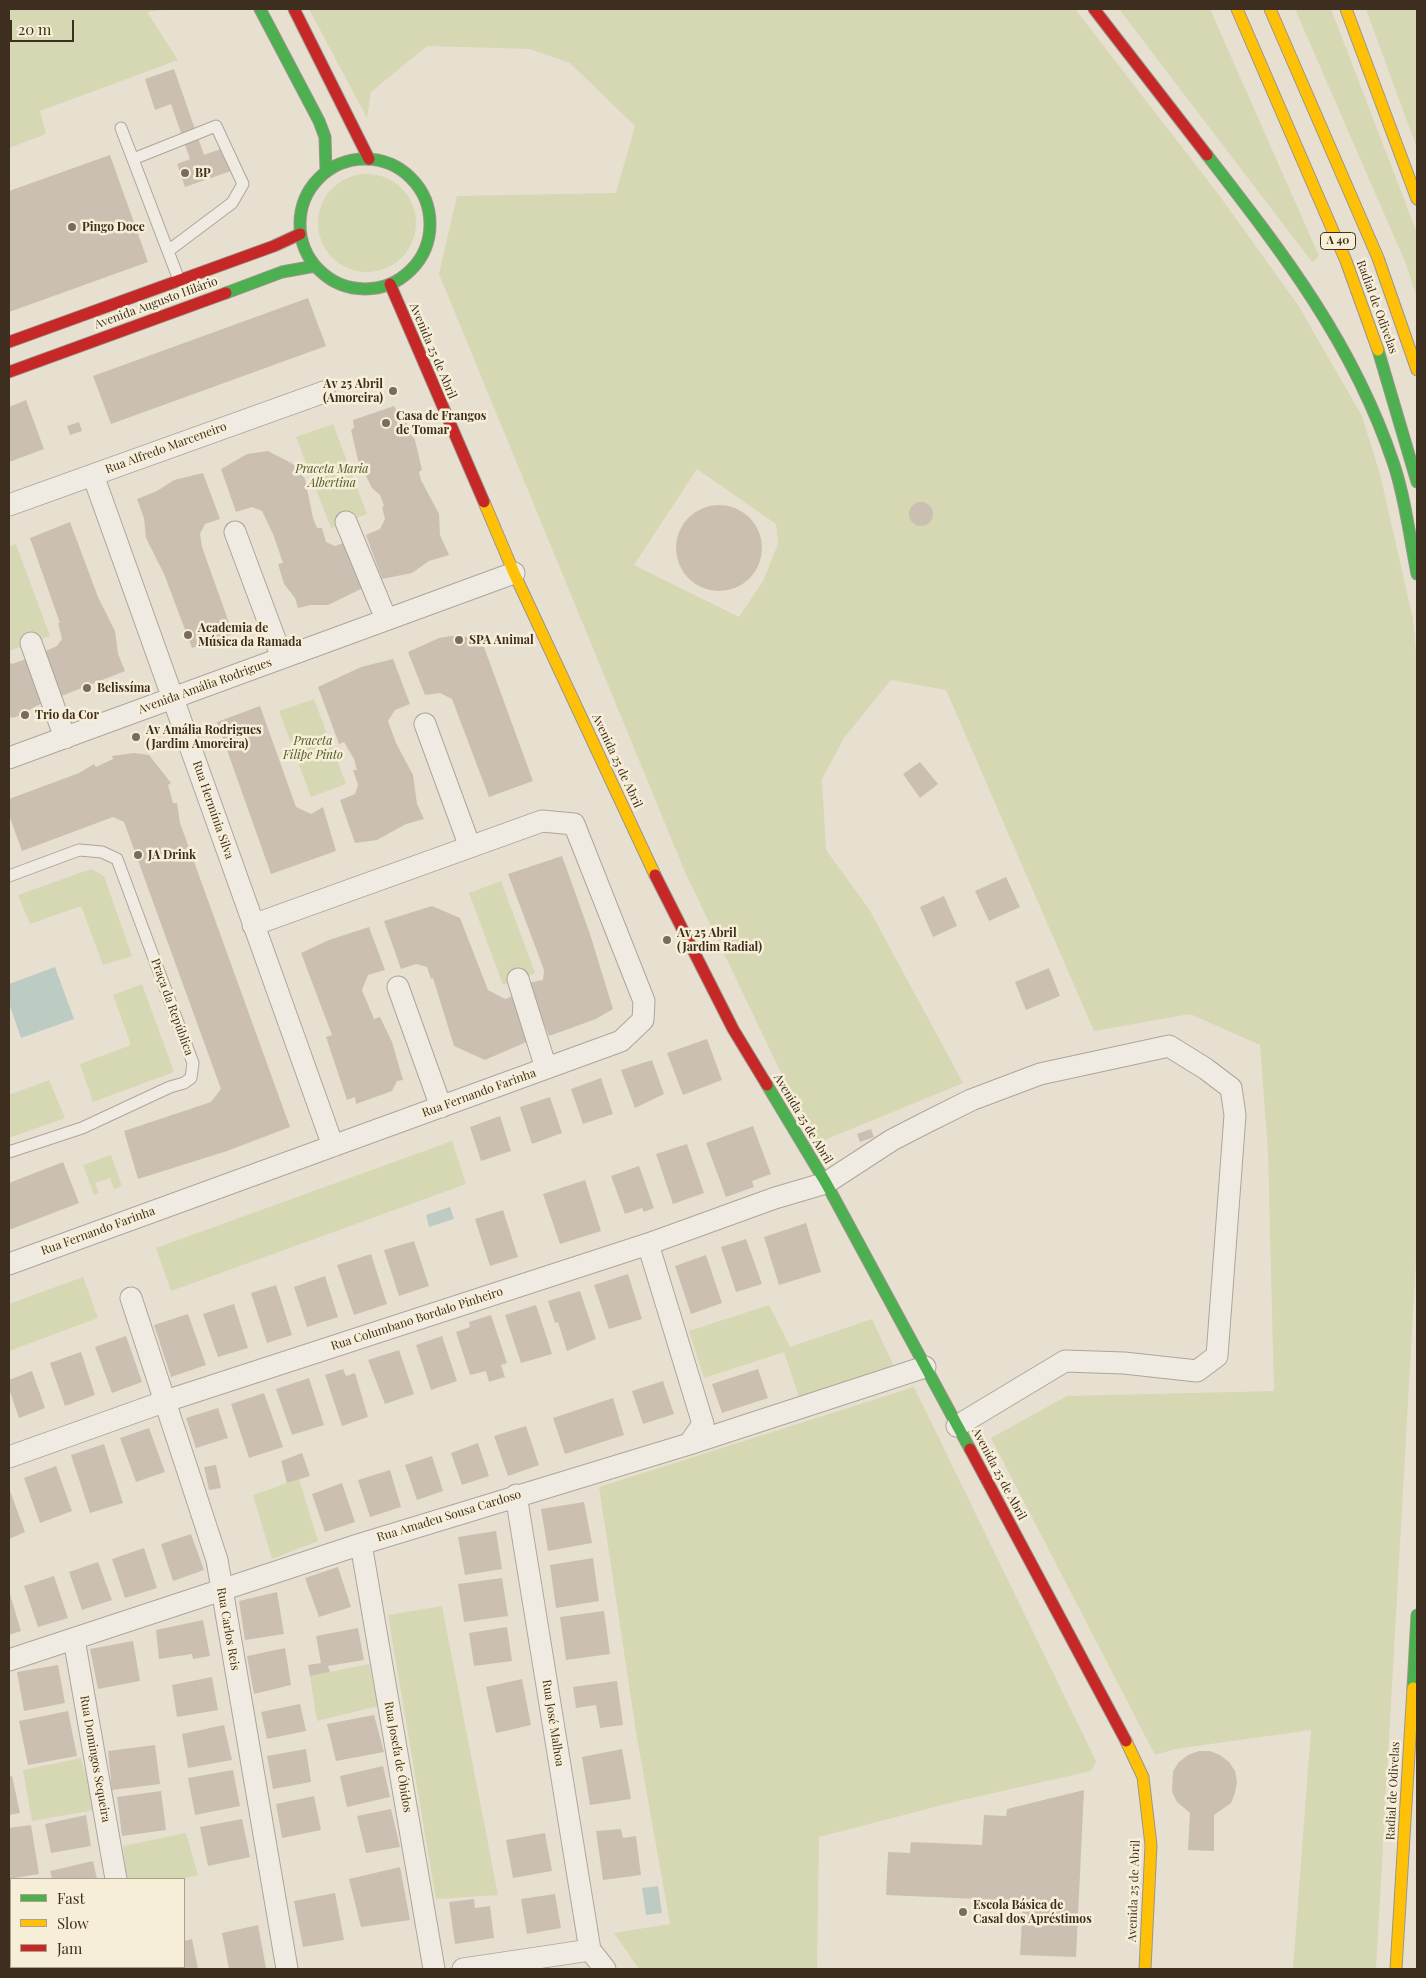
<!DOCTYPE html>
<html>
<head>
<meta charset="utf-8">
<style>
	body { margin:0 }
	#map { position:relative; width:1426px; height:1978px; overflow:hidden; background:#e7e0d1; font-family:"Playfair Display",serif }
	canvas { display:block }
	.frame { position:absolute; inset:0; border:10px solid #3d2e20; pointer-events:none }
	.legend { position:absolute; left:10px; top:1878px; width:175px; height:90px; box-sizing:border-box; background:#f7eed8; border:1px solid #ada18e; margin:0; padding:6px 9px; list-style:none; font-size:15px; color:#3d2e20 }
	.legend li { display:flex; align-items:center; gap:10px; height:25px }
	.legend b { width:25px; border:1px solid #ada18e }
	.scale { position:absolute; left:10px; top:20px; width:64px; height:22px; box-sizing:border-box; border:2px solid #3d2e20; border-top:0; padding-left:6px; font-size:15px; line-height:18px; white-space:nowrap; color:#3d2e20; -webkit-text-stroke:4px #f7eed8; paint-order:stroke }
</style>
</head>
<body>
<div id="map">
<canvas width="1426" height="1978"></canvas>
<div class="frame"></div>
<ul class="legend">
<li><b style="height:6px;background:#4caf50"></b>Fast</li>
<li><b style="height:6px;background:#ffc107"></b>Slow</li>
<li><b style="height:6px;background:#c62828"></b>Jam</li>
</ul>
<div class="scale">20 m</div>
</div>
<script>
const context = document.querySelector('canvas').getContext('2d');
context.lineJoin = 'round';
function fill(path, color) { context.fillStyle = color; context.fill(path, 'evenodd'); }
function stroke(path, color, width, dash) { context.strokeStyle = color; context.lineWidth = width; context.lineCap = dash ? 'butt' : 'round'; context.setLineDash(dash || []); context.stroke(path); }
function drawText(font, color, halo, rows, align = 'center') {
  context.font = font + ' "Playfair Display",serif'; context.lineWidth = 5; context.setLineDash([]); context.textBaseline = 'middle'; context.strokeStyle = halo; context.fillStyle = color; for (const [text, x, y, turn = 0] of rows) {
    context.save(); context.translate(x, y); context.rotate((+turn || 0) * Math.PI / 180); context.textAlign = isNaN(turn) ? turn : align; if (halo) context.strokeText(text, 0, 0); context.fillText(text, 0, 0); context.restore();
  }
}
fill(new Path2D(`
	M 9,9 L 168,9 L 147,12 L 178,60 L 40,111 L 46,134 L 9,148 Z
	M 309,9 L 1075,9 L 1216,191 L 1298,305 L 1362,416 L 1380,474 L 1413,619 L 1417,662 L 1417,1242 L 1376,1969 L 1293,1969 L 1311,1730 L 1175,1749 L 1155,1755 L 991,1438 L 1067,1396 L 1274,1391 L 1268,1151 L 1260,1045 L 1190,1014 L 1094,1031 L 946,690 L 891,680 L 844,738 L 822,779 L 826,850 L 869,909 L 963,1083 L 815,1144 L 685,872 L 439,274 L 457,196 L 616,193 L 635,126 L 570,63 L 530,49 L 427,46 L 371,92 L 367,118 ZM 697,469 L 776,524 L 778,544 L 763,581 L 739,617 L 634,565 Z
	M 1119,9 L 1210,9 L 1319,256 L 1312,262 Z
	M 1295,9 L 1331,9 L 1417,233 L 1417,298 L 1406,264 Z
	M 1366,9 L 1417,9 L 1417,148 L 1372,26 Z
	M318 223a49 49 0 1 1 98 0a49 49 0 1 1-98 0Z
	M 333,424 L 367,514 L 331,528 L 296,437 Z
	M 16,544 L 50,636 L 9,651 L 9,547 Z
	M 314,699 L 346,784 L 311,797 L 279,711 Z
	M 91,869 L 104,876 L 132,956 L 103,965 L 81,906 L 30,924 L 18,895 Z
	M 501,881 L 535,973 L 503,985 L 469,893 Z
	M 142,984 L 174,1072 L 93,1102 L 80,1064 L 131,1045 L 113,995 Z
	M 49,1080 L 65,1118 L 9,1138 L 9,1095 Z
	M 452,1141 L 466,1184 L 171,1291 L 156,1248 Z
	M 111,1155 L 122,1186 L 114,1189 L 110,1178 L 95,1183 L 99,1193 L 94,1195 L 83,1165 Z
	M 83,1277 L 98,1318 L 9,1351 L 9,1304 Z
	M 769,1305 L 790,1347 L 872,1319 L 895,1369 L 800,1400 L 784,1352 L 704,1378 L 689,1331 Z
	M 914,1387 L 1096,1761 L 1091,1771 L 954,1802 L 819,1837 L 817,1969 L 639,1969 L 614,1933 L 670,1924 L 637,1738 L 599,1487 Z
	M 299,1479 L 318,1541 L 272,1559 L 253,1495 Z
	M 442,1606 L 498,1895 L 436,1899 L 388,1615 Z
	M 369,1664 L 378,1706 L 317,1721 L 310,1676 Z
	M 81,1758 L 95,1810 L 32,1821 L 23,1770 Z
	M 186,1833 L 198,1875 L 181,1879 L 127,1879 L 123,1846 Z`), '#d6d7b3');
fill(new Path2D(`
	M 55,967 L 74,1019 L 21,1038 L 9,1003 L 9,984 Z
	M 450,1207 L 454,1219 L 429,1227 L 426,1215 Z
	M 658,1886 L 662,1913 L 646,1915 L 642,1888 Z`), '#bcccc2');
fill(new Path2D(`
	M 174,69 L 204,155 L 226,147 L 234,170 L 185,187 L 177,164 L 190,159 L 171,104 L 155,110 L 145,79 Z
	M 110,155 L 148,262 L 9,312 L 9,191 Z
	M 308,298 L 326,346 L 111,424 L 93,376 Z
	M 26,400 L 44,449 L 9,462 L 9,407 Z
	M 394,406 L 398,413 L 401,412 L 415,440 L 422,470 L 419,472 L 421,480 L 439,514 L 440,535 L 449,555 L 429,561 L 412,573 L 382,579 L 366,535 L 380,529 L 385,519 L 382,507 L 384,506 L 380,495 L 372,488 L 358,460 L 351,430 L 354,428 L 353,420 Z
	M 79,422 L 82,431 L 70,435 L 67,426 Z
	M 268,451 L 293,464 L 305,479 L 313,518 L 317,528 L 322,528 L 326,542 L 335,546 L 349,541 L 365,587 L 328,605 L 311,605 L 298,608 L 295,598 L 284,584 L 278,564 L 283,563 L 273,534 L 262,511 L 252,507 L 236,512 L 221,469 L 247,454 Z
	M 203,473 L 220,519 L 205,524 L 200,534 L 202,547 L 233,634 L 192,648 L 164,574 L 146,538 L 144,518 L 137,499 L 157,491 L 174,480 Z
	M909 514a12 12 0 1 1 24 0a12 12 0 1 1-24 0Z
	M676 548a43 43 0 1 1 86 0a43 43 0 1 1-86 0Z
	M 70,522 L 98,597 L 115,631 L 118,654 L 125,671 L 59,697 L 41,653 L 57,646 L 62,639 L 58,623 L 60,623 L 30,538 Z
	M 451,636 L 470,637 L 484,647 L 533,781 L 489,797 L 452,699 L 440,693 L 425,695 L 408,652 L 439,638 Z
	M 26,659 L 42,703 L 16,717 L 9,718 L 9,662 L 12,664 Z
	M 393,659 L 410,704 L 395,710 L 388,721 L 396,743 L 413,775 L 417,804 L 424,819 L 406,824 L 377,840 L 355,843 L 340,800 L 355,794 L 358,785 L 353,770 L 357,770 L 354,759 L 344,742 L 339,744 L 318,687 L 361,667 Z
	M 260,706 L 296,807 L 311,814 L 323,807 L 336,851 L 271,874 L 217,722 Z
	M 134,753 L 149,755 L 171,783 L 168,785 L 173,803 L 177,803 L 180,823 L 290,1127 L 227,1151 L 138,1179 L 124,1131 L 211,1102 L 221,1089 L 124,822 L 113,817 L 22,851 L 9,815 L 9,799 L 79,773 L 94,764 L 96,767 L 113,759 L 112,756 Z
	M 920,762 L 938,784 L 920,798 L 903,774 Z
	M 562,856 L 590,934 L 613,1009 L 596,1019 L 549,1036 L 528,983 L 543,980 L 544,970 L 508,874 Z
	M 1006,877 L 1020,907 L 989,921 L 975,891 Z
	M 944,896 L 957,926 L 933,937 L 920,907 Z
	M 432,906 L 460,918 L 488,990 L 505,999 L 515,995 L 531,1040 L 485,1060 L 454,1046 L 433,978 L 431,979 L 427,967 L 416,964 L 401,969 L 384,921 Z
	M 369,927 L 385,970 L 368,975 L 362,990 L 374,1019 L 380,1017 L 392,1042 L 403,1080 L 397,1081 L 392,1091 L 356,1104 L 355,1097 L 347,1100 L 326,1037 L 332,1035 L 301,953 L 329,940 Z
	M 1049,968 L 1060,996 L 1026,1010 L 1015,982 Z
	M 707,1039 L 722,1080 L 683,1095 L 667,1053 Z
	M 652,1060 L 664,1094 L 635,1108 L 621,1070 Z
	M 601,1078 L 613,1114 L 583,1124 L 571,1089 Z
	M 550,1097 L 562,1133 L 532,1144 L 520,1107 Z
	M 500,1116 L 511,1151 L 481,1161 L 470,1127 Z
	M 753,1126 L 771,1174 L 752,1181 L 754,1187 L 726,1197 L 706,1143 Z
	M 871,1129 L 874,1137 L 860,1142 L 857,1134 Z
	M 687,1144 L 704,1193 L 673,1204 L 656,1154 Z
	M 63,1162 L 79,1203 L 9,1230 L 9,1183 Z
	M 639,1166 L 654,1208 L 644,1212 L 642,1208 L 625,1214 L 611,1176 Z
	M 585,1180 L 601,1231 L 560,1244 L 543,1194 Z
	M 503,1210 L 518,1257 L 490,1266 L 475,1219 Z
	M 806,1223 L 821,1272 L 779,1285 L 764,1237 Z
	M 746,1239 L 762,1284 L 736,1292 L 721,1247 Z
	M 414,1241 L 429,1286 L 399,1296 L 384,1250 Z
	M 371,1254 L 387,1304 L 354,1315 L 337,1265 Z
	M 706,1255 L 722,1303 L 691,1314 L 675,1266 Z
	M 628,1274 L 642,1319 L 609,1329 L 594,1285 Z
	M 325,1276 L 338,1317 L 307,1327 L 294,1287 Z
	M 276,1285 L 292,1335 L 267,1343 L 251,1293 Z
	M 580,1291 L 596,1339 L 567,1351 L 558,1322 L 555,1323 L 548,1301 Z
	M 234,1304 L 248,1348 L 218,1357 L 203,1314 Z
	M 536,1305 L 552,1354 L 521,1363 L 505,1315 Z
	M 188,1314 L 206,1365 L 171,1377 L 154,1325 Z
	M 491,1315 L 507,1363 L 501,1365 L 505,1377 L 489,1382 L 486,1371 L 470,1375 L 456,1332 L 470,1327 L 469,1322 Z
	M 126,1336 L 142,1382 L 112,1393 L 95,1347 Z
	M 442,1336 L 457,1381 L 431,1390 L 416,1345 Z
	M 399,1350 L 414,1394 L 385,1404 L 368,1360 Z
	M 81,1352 L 95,1395 L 65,1406 L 50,1363 Z
	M 343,1369 L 346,1376 L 355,1373 L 368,1417 L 342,1426 L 325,1375 Z
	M 758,1369 L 768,1398 L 722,1413 L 712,1384 Z
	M 32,1371 L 45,1408 L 19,1418 L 9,1389 L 9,1380 Z
	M 309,1378 L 324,1425 L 292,1435 L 276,1389 Z
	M 663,1381 L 674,1414 L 643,1424 L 632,1391 Z
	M 264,1393 L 283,1447 L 249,1458 L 231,1404 Z
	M 613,1398 L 624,1435 L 565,1454 L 553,1418 Z
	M 218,1408 L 228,1438 L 196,1448 L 186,1418 Z
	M 526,1426 L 539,1465 L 508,1476 L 494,1436 Z
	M 149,1428 L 165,1472 L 136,1482 L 120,1438 Z
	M 478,1443 L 489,1476 L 462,1485 L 451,1453 Z
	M 104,1444 L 123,1503 L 90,1513 L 71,1455 Z
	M 302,1453 L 310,1476 L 287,1483 L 281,1461 Z
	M 432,1456 L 443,1491 L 417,1500 L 405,1465 Z
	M 216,1465 L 221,1488 L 209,1490 L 204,1467 Z
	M 56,1466 L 72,1511 L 40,1523 L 24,1478 Z
	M 390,1470 L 401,1507 L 370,1517 L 358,1480 Z
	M 342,1483 L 355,1522 L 325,1532 L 312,1494 Z
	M 9,1488 L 25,1532 L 9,1539 Z
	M 584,1502 L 592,1543 L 548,1551 L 541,1509 Z
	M 496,1531 L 502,1569 L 465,1575 L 458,1537 Z
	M 191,1534 L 204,1570 L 173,1581 L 161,1544 Z
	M 144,1548 L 157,1588 L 125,1598 L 112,1559 Z
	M 593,1558 L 599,1601 L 556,1608 L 550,1565 Z
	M 98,1562 L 112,1600 L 82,1610 L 69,1572 Z
	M 338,1567 L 351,1607 L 319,1617 L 305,1578 Z
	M 54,1576 L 68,1618 L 38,1627 L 24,1586 Z
	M 502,1578 L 508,1616 L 464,1622 L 458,1584 Z
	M 9,1591 L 21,1631 L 9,1635 Z
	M 277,1592 L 284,1634 L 245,1640 L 239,1601 Z
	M 604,1611 L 610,1654 L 566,1660 L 560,1617 Z
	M 203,1620 L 210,1656 L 193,1659 L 192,1654 L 159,1659 L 156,1630 Z
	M 507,1627 L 512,1661 L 474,1666 L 469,1633 Z
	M 358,1628 L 364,1660 L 328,1666 L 330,1672 L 310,1676 L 308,1665 L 321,1663 L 316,1636 Z
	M 133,1641 L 140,1681 L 98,1689 L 90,1649 Z
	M 285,1648 L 291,1685 L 254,1694 L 247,1656 Z
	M 58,1665 L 65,1703 L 24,1711 L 17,1672 Z
	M 212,1677 L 218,1710 L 177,1717 L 172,1685 Z
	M 522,1679 L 531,1725 L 496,1733 L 486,1687 Z
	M 617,1681 L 623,1725 L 600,1728 L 596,1705 L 576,1708 L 573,1687 Z
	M 300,1704 L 306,1731 L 267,1739 L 261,1712 Z
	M 68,1711 L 77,1756 L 28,1765 L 19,1721 Z
	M 374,1715 L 384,1752 L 336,1761 L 327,1724 Z
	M 224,1725 L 232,1760 L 188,1768 L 182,1734 Z
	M 155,1745 L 160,1784 L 112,1790 L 108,1751 Z
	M 306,1749 L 311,1782 L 273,1789 L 267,1756 Z
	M 622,1749 L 631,1799 L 590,1805 L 582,1757 Z
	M 1199,1751 L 1210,1751 L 1220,1755 L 1229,1762 L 1235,1771 L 1237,1782 L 1235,1793 L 1231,1803 L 1214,1815 L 1214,1851 L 1188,1850 L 1190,1813 L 1177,1802 L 1172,1792 L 1173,1771 L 1179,1762 L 1188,1755 Z
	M 383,1766 L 390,1797 L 347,1807 L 340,1776 Z
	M 233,1770 L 240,1806 L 195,1815 L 188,1778 Z
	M 12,1776 L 20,1813 L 9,1815 L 9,1777 Z
	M 1084,1790 L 1076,1957 L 1020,1955 L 1023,1901 L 886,1895 L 888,1852 L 910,1853 L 911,1842 L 982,1845 L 984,1815 L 1006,1816 L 1007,1809 Z
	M 161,1791 L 166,1830 L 122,1836 L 117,1797 Z
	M 314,1796 L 321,1830 L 282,1838 L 276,1804 Z
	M 391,1809 L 400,1847 L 366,1853 L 357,1816 Z
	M 86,1815 L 91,1846 L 51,1853 L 45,1824 Z
	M 242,1819 L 250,1857 L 208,1866 L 200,1827 Z
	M 31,1825 L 39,1874 L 9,1879 L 9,1828 Z
	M 621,1829 L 623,1838 L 636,1836 L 641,1875 L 603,1880 L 596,1831 Z
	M 545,1833 L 552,1871 L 513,1878 L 506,1840 Z
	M 93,1861 L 97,1879 L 52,1879 L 50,1871 Z
	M 400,1867 L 410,1920 L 361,1927 L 349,1879 Z
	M 335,1893 L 344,1940 L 303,1947 L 294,1901 Z
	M 555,1894 L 561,1928 L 527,1934 L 521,1899 Z
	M 474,1899 L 475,1908 L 490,1906 L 494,1938 L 455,1944 L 449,1902 Z
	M 258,1925 L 266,1968 L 229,1969 L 222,1933 Z
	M 9,1930 L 11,1930 L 11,1960 L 9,1961 Z
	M 192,1939 L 198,1969 L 149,1969 L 149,1967 L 184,1967 L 184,1941 Z
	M 59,1967 L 111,1967 L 112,1969 L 59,1969 Z`), '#cbbfb2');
const lane = new Path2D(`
	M 121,128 L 179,280
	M 133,159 L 216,126 L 243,184 L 232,203 L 168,251
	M 9,876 L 79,850 L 102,852 L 117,859 L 193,1063 L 191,1078 L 184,1083 L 170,1087 L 82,1128 L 9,1152`);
const street = new Path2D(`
	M 93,475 L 333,1146
	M 9,505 L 324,392
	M 346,522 L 386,619
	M 235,532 L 282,658
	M 31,643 L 65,738
	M 425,724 L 470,847
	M 9,758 L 514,573
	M 518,979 L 546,1068
	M 398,987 L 441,1107
	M 9,1264 L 621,1041 L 643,1020 L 644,1001 L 574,824 L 542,821 L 253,925
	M 131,1298 L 217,1560 L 287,1969
	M 689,1444 L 925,1367
	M 9,1457 L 166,1401 L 648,1244 L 775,1198 L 826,1183 L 892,1140 L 927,1122 L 971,1100 L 1040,1074 L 1169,1046 L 1206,1069 L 1231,1088 L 1235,1115 L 1217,1356 L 1197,1371 L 1124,1363 L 1065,1361 L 957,1426
	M 516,1495 L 590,1950 L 605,1969
	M 361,1544 L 434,1969
	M 74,1639 L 116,1879
	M 9,1660 L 361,1544 L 689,1444 L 703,1424 L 648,1244
	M 131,1967 L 132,1969
	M 463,1969 L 590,1950`);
const fast = new Path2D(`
	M 260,9 L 319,121 L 325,137 L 326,171
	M 1207,155 C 1283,253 1353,343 1393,462 C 1405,496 1410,539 1417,574
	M300 224a65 65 0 1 1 130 0a65 65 0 1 1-130 0Z
	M 226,293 L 282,272 L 315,266
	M 1378,350 L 1417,482
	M 767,1085 L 826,1183 L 970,1449
	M 1413,1688 L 1417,1615`);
const slow = new Path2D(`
	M 1237,9 L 1346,261 L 1378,350
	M 1270,9 L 1378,258 L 1417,370
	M 1346,9 L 1417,199
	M 484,502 L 514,573 L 655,875
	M 1126,1741 L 1143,1777 L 1151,1845 L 1145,1969
	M 1396,1969 L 1413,1688`);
const jam = new Path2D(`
	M 294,9 L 369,159
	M 1094,9 L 1207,155
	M 390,284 L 484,502
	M 9,342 L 274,246 L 300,234
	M 9,372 L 226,293
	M 655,875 L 733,1029 L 767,1085
	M 970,1449 L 1126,1741`);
stroke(lane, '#ada599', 13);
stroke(street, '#ada599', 23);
stroke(fast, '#9c958a', 13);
stroke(slow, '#9c958a', 13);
stroke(jam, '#9c958a', 13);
stroke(lane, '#efebe3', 11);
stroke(street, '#efebe3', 21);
stroke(fast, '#4caf50', 11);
stroke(slow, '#ffc107', 11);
stroke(jam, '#c62828', 11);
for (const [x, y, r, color] of [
	[185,173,5,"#786c5e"],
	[72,227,5,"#786c5e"],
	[393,391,5,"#786c5e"],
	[386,423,5,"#786c5e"],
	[188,635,5,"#786c5e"],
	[459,640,5,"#786c5e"],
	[87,688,5,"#786c5e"],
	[25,715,5,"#786c5e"],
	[136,737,5,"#786c5e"],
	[138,855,5,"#786c5e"],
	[667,940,5,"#786c5e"],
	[963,1912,5,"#786c5e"]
]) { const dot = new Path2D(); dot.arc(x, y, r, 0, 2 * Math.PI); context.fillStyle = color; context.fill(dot); stroke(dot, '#f7eed8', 2); }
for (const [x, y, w] of [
	[1338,241,35]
]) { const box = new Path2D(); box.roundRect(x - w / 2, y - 8.5, w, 17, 4); context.fillStyle = '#f7eed8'; context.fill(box); stroke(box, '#3d2e20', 1); }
drawText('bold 11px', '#3d2e20', null, [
	["A 40",1338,241]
]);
drawText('bold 12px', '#3d2e20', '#f7eed8', [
	["BP",195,173],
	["Pingo Doce",82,227],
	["Av 25 Abril",383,384,"right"],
	["(Amoreira)",383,398,"right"],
	["Casa de Frangos",396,416],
	["de Tomar",396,430],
	["Academia de",198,628],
	["Música da Ramada",198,642],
	["SPA Animal",469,640],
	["Belissíma",97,688],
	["Trio da Cor",35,715],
	["Av Amália Rodrigues",146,730],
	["(Jardim Amoreira)",146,744],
	["JA Drink",148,855],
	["Av 25 Abril",677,933],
	["(Jardim Radial)",677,947],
	["Escola Básica de",973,1905],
	["Casal dos Apréstimos",973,1919]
], 'left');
drawText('12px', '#3d2e20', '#f7eed8', [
	["Avenida Augusto Hilário",156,303,-20],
	["Radial de Odivelas",1377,307,70],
	["Avenida 25 de Abril",433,351,67],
	["Rua Alfredo Marceneiro",166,448,-20],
	["Avenida Amália Rodrigues",205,686,-20],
	["Avenida 25 de Abril",617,761,65],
	["Rua Hermínia Silva",213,810,71],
	["Praça da República",172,1007,70],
	["Rua Fernando Farinha",479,1093,-20],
	["Avenida 25 de Abril",803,1119,59],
	["Rua Fernando Farinha",98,1231,-20],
	["Rua Columbano Bordalo Pinheiro",417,1319,-18],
	["Avenida 25 de Abril",999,1474,62],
	["Rua Amadeu Sousa Cardoso",449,1516,-17],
	["Rua Carlos Reis",228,1629,80],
	["Rua José Malhoa",553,1723,81],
	["Rua Josefa de Óbidos",398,1757,80],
	["Rua Domingos Sequeira",95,1759,80],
	["Radial de Odivelas",1393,1791,-87],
	["Avenida 25 de Abril",1134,1891,-88]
]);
drawText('italic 12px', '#4d5a26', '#f7eed8', [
	["Praceta Maria",332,469],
	["Albertina",332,483],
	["Praceta",313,741],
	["Filipe Pinto",313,755]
]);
</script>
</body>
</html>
